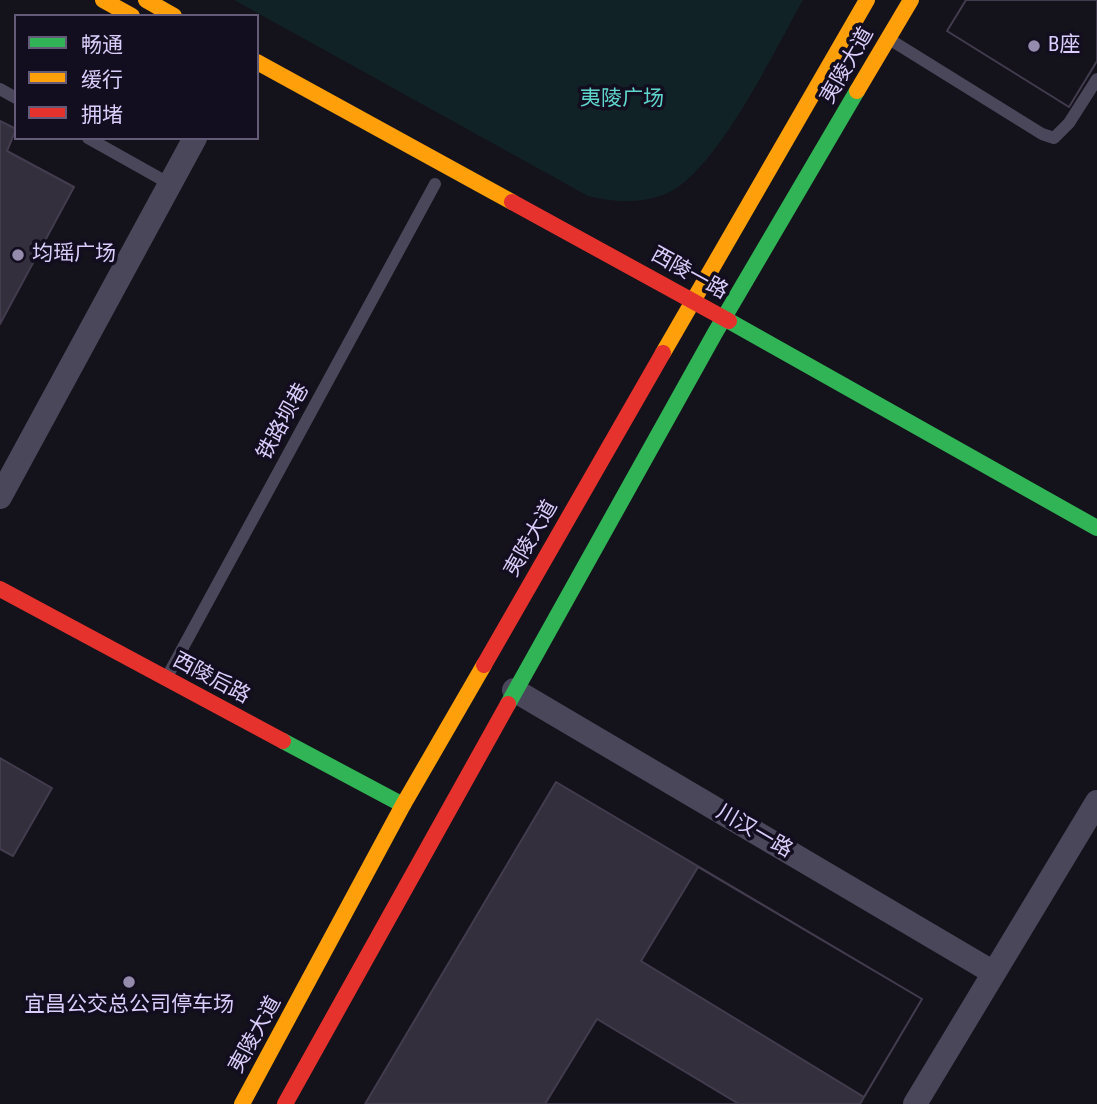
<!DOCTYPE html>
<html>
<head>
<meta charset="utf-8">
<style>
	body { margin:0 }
	#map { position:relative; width:1097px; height:1104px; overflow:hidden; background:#14121b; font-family:"Roboto Condensed","Noto Sans SC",sans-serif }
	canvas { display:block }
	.legend { position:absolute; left:14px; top:14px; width:245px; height:126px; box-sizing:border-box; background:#130e1f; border:2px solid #635b77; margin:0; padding:9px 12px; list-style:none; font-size:21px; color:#dbcefc }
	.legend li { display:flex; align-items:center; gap:14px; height:35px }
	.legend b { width:35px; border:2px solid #635b77 }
</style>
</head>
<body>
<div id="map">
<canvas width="1097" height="1104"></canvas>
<ul class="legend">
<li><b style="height:9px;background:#30b455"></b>畅通</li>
<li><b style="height:9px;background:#ff9f0a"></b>缓行</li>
<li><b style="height:9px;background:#e5322d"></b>拥堵</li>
</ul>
</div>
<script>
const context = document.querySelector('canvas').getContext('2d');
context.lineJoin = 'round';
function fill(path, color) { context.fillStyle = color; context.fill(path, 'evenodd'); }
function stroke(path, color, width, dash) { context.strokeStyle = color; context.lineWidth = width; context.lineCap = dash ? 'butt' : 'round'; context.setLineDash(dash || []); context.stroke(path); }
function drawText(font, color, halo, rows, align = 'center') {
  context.font = font + ' "Roboto Condensed","Noto Sans SC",sans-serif'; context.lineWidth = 7; context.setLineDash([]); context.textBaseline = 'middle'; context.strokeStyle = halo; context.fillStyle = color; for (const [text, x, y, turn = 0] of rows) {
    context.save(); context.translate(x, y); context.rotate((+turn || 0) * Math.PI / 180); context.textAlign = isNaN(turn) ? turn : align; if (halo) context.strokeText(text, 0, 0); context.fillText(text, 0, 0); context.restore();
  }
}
fill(new Path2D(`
	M 234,0 L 803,0 C 775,49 715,177 663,195 C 638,204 612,202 588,196 Z`), '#112226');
const building = new Path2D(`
	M 966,0 L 1097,0 L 1097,61 L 1069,107 L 947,31 Z
	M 966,0 L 1097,0 L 1097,61 L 1069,107 L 947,31 Z
	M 0,121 L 16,129 L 7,151 L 74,187 L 0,324 Z
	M 0,758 L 52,788 L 13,856 L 0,849 Z
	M 556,782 L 922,999 L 860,1104 L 365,1104 Z
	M 698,867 L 922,999 L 864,1097 L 641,961 Z
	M 597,1019 L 739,1104 L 545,1104 Z`);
fill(building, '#342f3d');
stroke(building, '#423c4e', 2);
stroke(new Path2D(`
	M 889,39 L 1042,134 L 1054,138 L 1069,123 L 1097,79
	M 0,89 L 16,98
	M 88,138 L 170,184
	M 168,675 L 435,184`), '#4b475b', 12);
stroke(new Path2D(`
	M 0,497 L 195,138
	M 514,690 L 994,973
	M 915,1104 L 1097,802`), '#4b475b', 24);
stroke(new Path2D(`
	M 729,321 L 1097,528
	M 508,704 L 715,333 L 857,91
	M 283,741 L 403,805`), '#30b455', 16);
stroke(new Path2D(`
	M 103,0 L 132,16
	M 146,0 L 174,16
	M 257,62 L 512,202
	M 857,91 L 911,0
	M 663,353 L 867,0
	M 242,1104 L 403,805 L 484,665`), '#ff9f0a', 16);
stroke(new Path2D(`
	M 512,202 L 729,321
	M 0,589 L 283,741
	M 484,665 L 663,353
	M 285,1104 L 508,704`), '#e5322d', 16);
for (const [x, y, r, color] of [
	[1034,46,7,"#958cad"],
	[18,255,7,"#958cad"],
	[129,982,7,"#958cad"]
]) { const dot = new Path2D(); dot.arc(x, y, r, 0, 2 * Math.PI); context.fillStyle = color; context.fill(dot); stroke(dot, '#130e1f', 2.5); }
drawText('21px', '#dbcefc', '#130e1f', [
	["B座",1048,46],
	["均瑶广场",32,255],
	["宜昌公交总公司停车场",129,1006,"center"]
], 'left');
drawText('21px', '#dbcefc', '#130e1f', [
	["夷陵大道",848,66,-60],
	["西陵一路",689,274,29],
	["铁路坝巷",284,422,-61],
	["夷陵大道",532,539,-60],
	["西陵后路",211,679,28],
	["川汉一路",754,832,30],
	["夷陵大道",256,1035,-61]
]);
drawText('21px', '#5fd7ce', '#130e1f', [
	["夷陵广场",622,100]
]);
</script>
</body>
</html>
